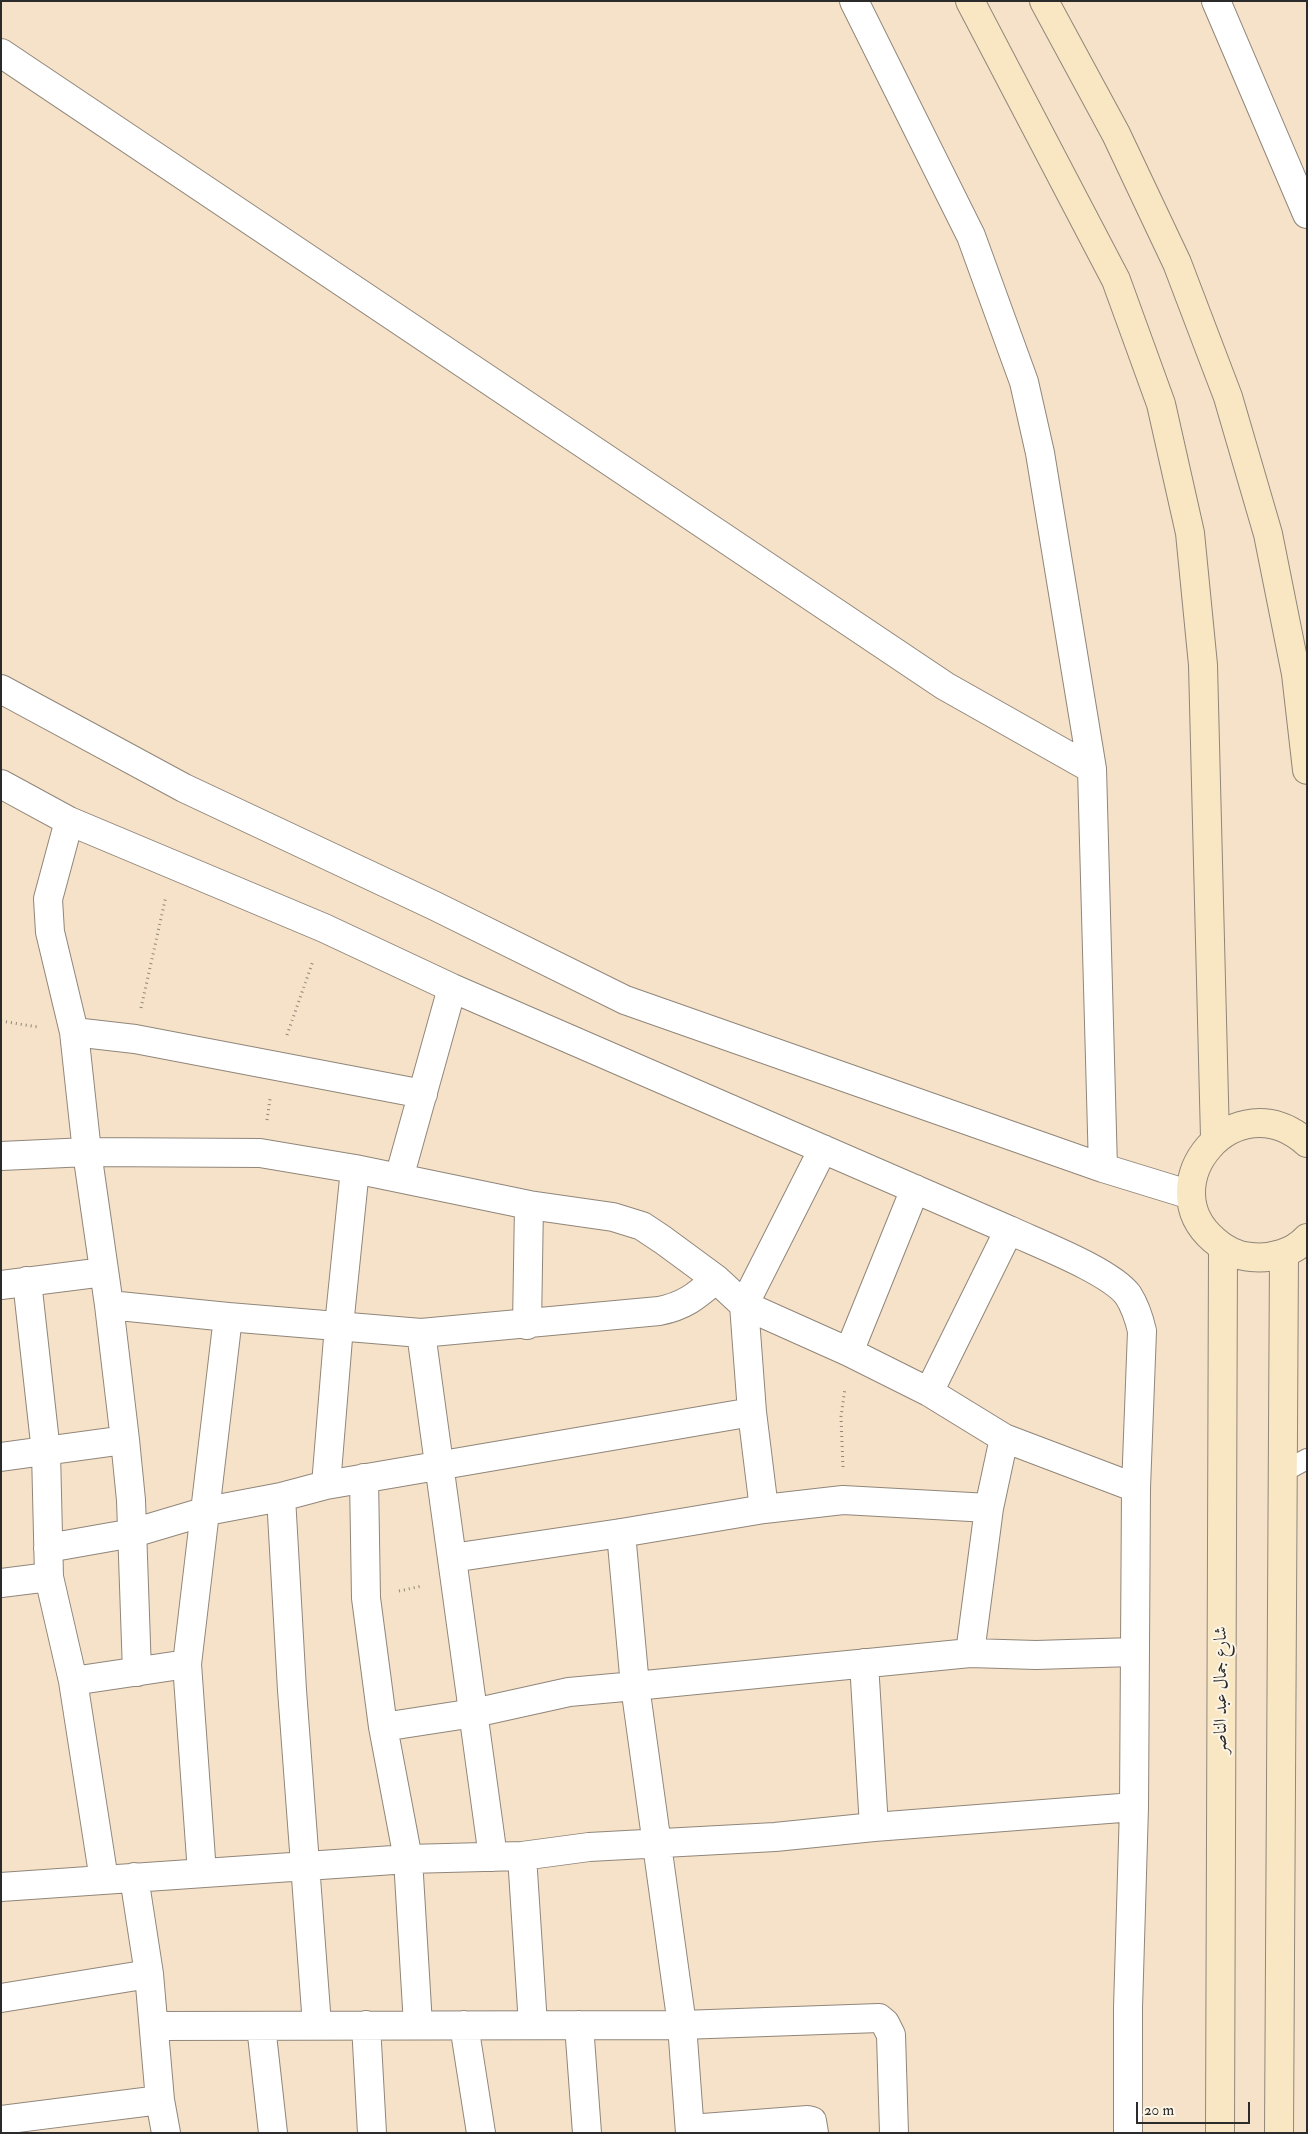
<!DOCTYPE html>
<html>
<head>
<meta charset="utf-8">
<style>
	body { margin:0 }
	#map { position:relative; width:1308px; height:2134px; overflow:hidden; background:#f6e2c8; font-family:"IM FELL Double Pica",serif }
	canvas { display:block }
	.frame { position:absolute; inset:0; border:2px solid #2b2b2b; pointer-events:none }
	.scale { position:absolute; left:1136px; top:2102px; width:114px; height:22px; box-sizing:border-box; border:2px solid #2b2b2b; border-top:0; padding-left:6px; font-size:15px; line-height:18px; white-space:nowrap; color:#2b2b2b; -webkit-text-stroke:4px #fcf5e5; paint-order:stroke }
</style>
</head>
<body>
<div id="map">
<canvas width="1308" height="2134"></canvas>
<div class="frame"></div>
<div class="scale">20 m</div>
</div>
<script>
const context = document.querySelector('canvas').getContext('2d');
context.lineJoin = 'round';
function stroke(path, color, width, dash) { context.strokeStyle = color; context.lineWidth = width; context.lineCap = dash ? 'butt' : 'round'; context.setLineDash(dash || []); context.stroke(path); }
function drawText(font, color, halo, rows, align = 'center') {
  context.font = font + ' "IM FELL Double Pica",Amiri,serif'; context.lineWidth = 4; context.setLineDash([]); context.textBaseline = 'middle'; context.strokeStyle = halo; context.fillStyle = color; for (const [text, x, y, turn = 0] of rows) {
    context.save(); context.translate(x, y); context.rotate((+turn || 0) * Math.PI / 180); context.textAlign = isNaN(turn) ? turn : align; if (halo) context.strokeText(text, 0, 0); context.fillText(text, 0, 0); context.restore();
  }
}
const service = new Path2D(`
	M 1283,1472 L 1307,1459`);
const minor = new Path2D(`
	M 854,1 L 971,236 L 1024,382 L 1040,453 L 1092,769 L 1103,1168
	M 1216,1 L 1307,214
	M 1,53 L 945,686 L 1092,769
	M 1,689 L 184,788 L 435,906 L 625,1000 L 1103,1168 L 1191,1195
	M 1,784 L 69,821 L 324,928 L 452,988 L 1009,1230 C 1039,1244 1110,1271 1128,1295 C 1135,1306 1139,1318 1142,1331 L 1136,1488 L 1134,1807 L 1128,2008 L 1128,2133
	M 69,821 L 48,899 L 50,932 L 74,1032 L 87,1152 L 109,1305 L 125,1440 L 131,1500 L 137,1672
	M 74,1032 L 135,1039 L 423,1094
	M 1,1156 L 87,1152 L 260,1153 L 355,1169 L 529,1205 L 613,1217 L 642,1226 L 663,1240 L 716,1279 L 744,1305 L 849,1352 L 929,1392 L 1004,1438 L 1136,1488
	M 399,1178 L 452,988
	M 27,1281 L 46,1452 L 49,1577 L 73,1681 L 104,1880
	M 1,1285 L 104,1272
	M 109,1305 L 228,1317 L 421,1333 L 659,1311 C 685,1306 696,1296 716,1279
	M 527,1325 L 529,1205
	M 421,1333 L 493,1857
	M 849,1352 L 915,1189
	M 929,1392 L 1009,1230
	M 1,1457 L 125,1440
	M 364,1478 L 366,1598 L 383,1727 L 408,1859 L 418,2025
	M 326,1485 L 339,1326 L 355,1169
	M 281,1497 L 292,1690 L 317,2025
	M 764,1509 L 752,1412 L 744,1305 L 823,1149
	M 621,1533 L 635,1686 L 682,2025 L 690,2133
	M 48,1548 L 133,1533 L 207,1511 L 281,1497 L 326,1485 L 752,1412
	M 452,1558 L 621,1533 L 764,1509 L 843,1500 L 989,1508
	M 1,1583 L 49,1577
	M 970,1653 L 989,1508 L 1004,1438
	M 864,1663 L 874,1827
	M 73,1681 L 187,1664
	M 383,1727 L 474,1713 L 569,1692 L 635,1686 L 970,1653 L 1036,1655 L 1133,1652
	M 522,1856 L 533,2025
	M 202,1873 L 187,1664 L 228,1317
	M 134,1877 L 149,1974 L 160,2100 L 166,2133
	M 1,1887 L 408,1859 L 522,1856 L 589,1847 L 775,1837 L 874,1827 L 1134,1807
	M 1,1998 L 149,1974
	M 366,2025 L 372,2133
	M 464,2025 L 481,2133
	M 579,2025 L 587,2133
	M 154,2026 L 682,2025 L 879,2018 L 885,2023 L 891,2035 L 894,2133
	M 261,2026 L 273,2133
	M 1,2120 L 160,2100
	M 690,2129 L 808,2120 L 812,2121 L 814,2133`);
const secondary = new Path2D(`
	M 970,1 L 1116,280 L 1161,404 L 1190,533 L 1203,665 L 1215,1138
	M 1044,1 L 1116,134 L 1177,263 L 1228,397 L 1268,534 L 1296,674 L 1307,770
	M 1307,1143 C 1235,1079 1149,1185 1214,1240 C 1225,1250 1237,1256 1251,1257 C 1272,1259 1293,1253 1307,1238
	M 1220,2133 L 1223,1248
	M 1279,2133 L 1284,1254`);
stroke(service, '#90867a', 22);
stroke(minor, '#90867a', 30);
stroke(secondary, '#90867a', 30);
stroke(new Path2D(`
	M 141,1008 L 166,896
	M 1,1021 L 38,1027
	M 287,1035 L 313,961
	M 267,1120 L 270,1099
	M 843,1467 L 841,1417 L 845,1388
	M 399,1591 L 422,1586`), '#90867a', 3, [1, 4]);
stroke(service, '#fff', 20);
stroke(minor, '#fff', 28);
stroke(secondary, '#f9e7c3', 28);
drawText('18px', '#2b2b2b', '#fcf5e5', [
	["شارع جمال عبد الناصر",1222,1690,-90]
]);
</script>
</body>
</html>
